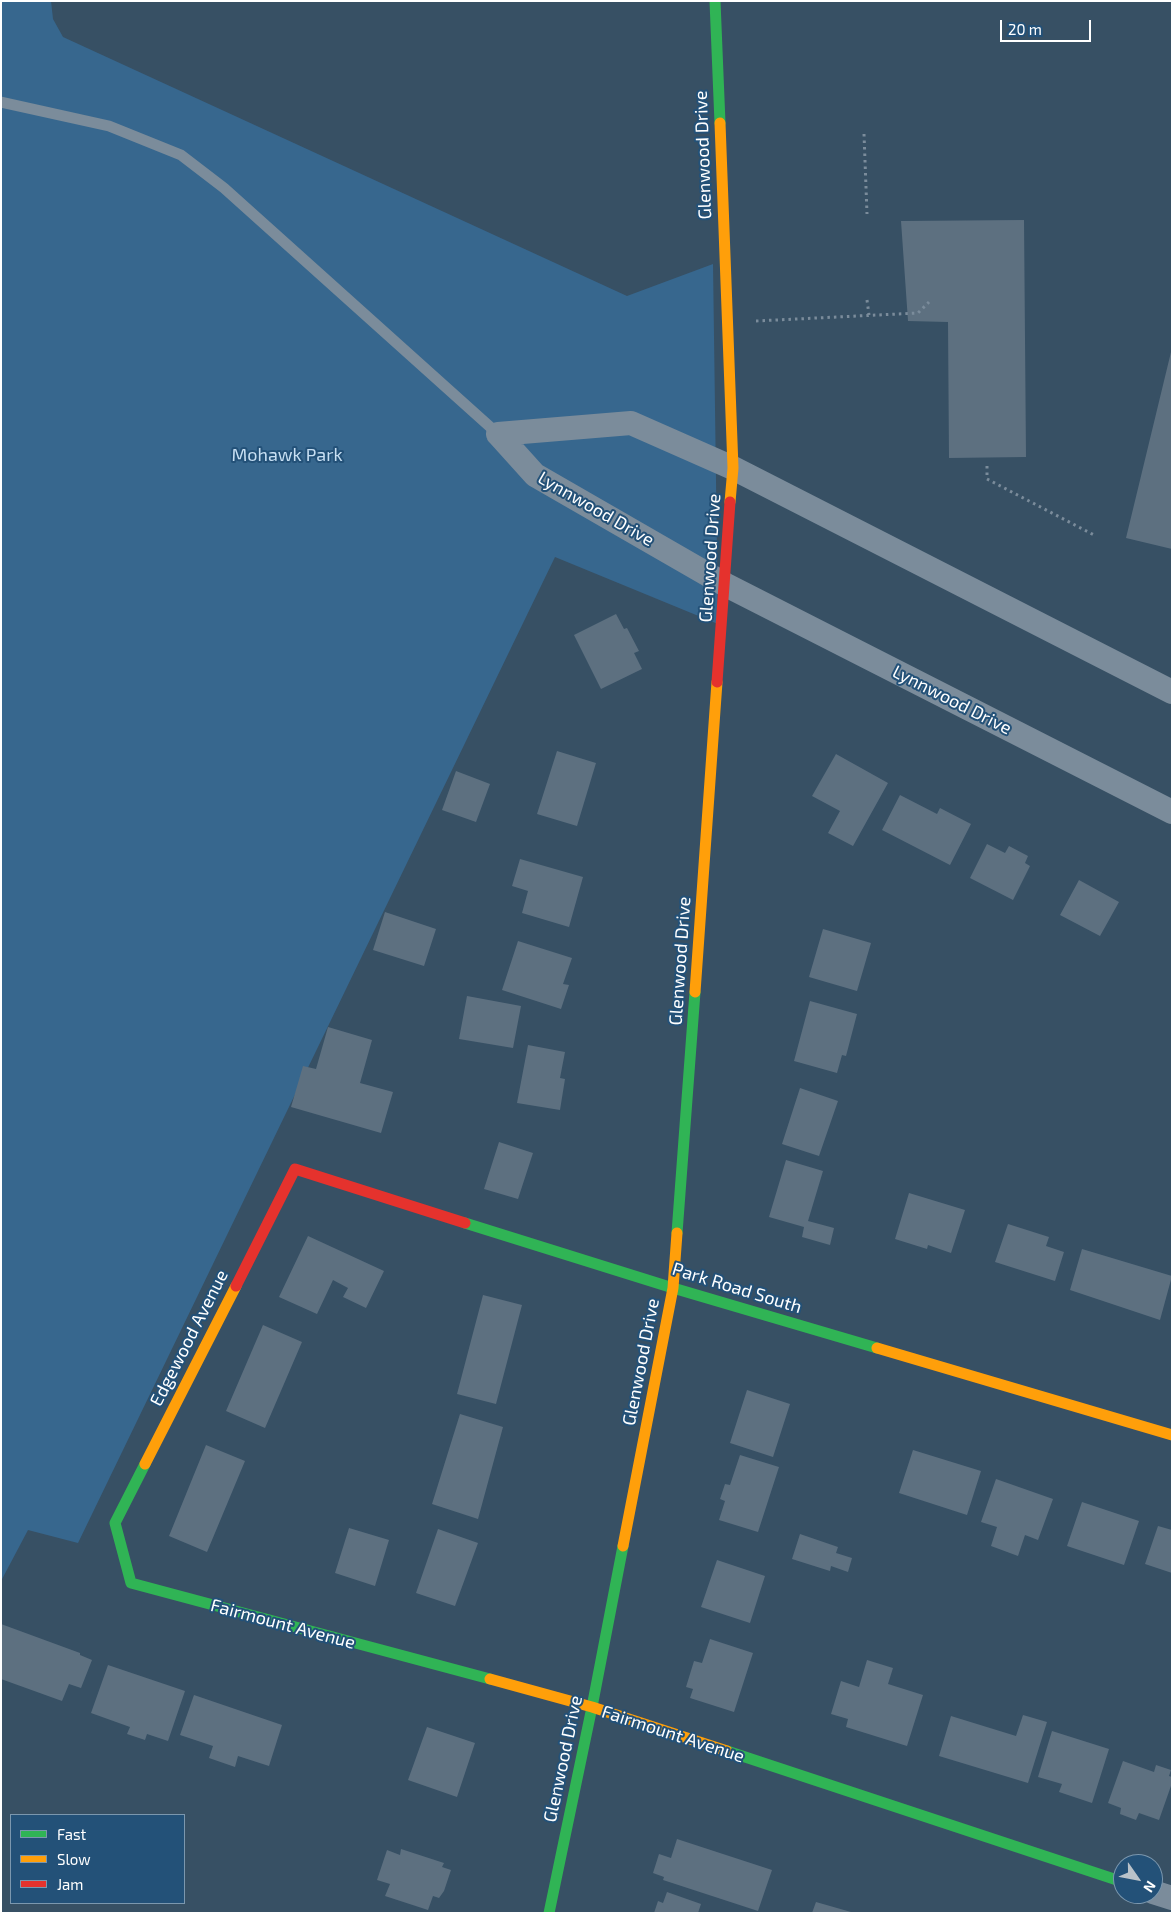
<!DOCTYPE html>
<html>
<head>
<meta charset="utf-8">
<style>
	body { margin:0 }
	#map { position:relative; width:1173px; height:1914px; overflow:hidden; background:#375064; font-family:"Exo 2",sans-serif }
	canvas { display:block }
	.frame { position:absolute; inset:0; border:2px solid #fff; pointer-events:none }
	.legend { position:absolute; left:10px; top:1814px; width:175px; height:90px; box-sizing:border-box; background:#235178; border:1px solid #7b97ae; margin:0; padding:6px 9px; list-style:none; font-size:15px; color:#fff }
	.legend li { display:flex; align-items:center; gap:10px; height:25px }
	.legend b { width:25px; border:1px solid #7b97ae }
	.north { position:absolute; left:1113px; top:1854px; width:50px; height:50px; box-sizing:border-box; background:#235178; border:1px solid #7b97ae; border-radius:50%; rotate:123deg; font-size:14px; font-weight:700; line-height:20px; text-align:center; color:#fff }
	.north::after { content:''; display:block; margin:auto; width:18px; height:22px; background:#b9c2c9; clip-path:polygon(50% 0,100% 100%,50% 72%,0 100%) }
	.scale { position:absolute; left:1000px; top:20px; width:91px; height:22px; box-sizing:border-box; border:2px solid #fff; border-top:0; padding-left:6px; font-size:15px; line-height:18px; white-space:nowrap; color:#fff; -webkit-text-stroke:4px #235178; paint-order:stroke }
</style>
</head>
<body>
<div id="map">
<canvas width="1173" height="1914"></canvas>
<div class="frame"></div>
<ul class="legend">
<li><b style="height:6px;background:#30b455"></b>Fast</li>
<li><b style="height:6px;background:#ff9f0a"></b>Slow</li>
<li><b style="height:6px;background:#e5322d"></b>Jam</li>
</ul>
<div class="north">N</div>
<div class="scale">20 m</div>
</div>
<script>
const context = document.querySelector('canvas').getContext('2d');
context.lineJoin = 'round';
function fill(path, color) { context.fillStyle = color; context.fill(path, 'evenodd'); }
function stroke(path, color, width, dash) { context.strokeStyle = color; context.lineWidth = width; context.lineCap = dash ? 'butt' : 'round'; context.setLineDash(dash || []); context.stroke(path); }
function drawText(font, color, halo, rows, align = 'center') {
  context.font = font + ' "Exo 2",sans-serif'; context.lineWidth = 4; context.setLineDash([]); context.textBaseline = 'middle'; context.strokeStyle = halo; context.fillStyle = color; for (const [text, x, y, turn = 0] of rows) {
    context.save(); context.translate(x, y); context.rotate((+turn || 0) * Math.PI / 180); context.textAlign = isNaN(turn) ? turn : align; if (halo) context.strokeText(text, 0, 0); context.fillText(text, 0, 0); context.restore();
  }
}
fill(new Path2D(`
	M 1,1 L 51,1 L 53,19 L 63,37 L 627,296 L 713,264 L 718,624 L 555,557 L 78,1543 L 28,1530 L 1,1581 Z`), '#37678e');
fill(new Path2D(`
	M 1024,220 L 1026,457 L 949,458 L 948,322 L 908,321 L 901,221 Z
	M 1171,352 L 1172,352 L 1172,549 L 1126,538 Z
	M 616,614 L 624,629 L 627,628 L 639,651 L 634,653 L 642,669 L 601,689 L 574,635 Z
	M 557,751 L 596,763 L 577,826 L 537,814 Z
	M 836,754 L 888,783 L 853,846 L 828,833 L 840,811 L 812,796 Z
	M 456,771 L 490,784 L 476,822 L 442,810 Z
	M 900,795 L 937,814 L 940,808 L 971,824 L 950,865 L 882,830 Z
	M 987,844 L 1005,853 L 1009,846 L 1028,856 L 1025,863 L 1030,866 L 1013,900 L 970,878 Z
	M 520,859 L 583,877 L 569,927 L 522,913 L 528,891 L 512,886 Z
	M 1079,880 L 1119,902 L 1100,936 L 1060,915 Z
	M 385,912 L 436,929 L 424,966 L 373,950 Z
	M 823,929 L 871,943 L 857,991 L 809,977 Z
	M 518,941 L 572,958 L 563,984 L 569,985 L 561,1009 L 502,990 Z
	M 467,996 L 521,1006 L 513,1048 L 459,1039 Z
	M 810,1001 L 857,1014 L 846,1056 L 842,1055 L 837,1073 L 794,1061 Z
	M 328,1027 L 372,1040 L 360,1083 L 393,1092 L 381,1133 L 291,1107 L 303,1066 L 316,1069 Z
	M 528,1045 L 565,1052 L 560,1078 L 565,1079 L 560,1110 L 517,1103 Z
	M 800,1088 L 838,1101 L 819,1156 L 782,1144 Z
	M 499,1142 L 533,1153 L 518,1199 L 484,1189 Z
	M 786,1160 L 823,1171 L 808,1221 L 834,1228 L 830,1245 L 802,1237 L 804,1227 L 769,1217 Z
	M 909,1193 L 965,1210 L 951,1253 L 928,1245 L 927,1249 L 895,1239 Z
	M 1008,1224 L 1049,1237 L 1046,1246 L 1064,1252 L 1055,1281 L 995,1262 Z
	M 308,1236 L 384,1271 L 366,1308 L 343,1297 L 348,1288 L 333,1280 L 317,1314 L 279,1297 Z
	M 1082,1249 L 1172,1276 L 1160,1320 L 1070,1290 Z
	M 483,1295 L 522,1305 L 496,1404 L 457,1394 Z
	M 263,1325 L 302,1342 L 265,1428 L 226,1411 Z
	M 747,1390 L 790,1404 L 773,1457 L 730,1443 Z
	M 460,1414 L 503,1427 L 478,1519 L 432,1504 Z
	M 206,1445 L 245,1461 L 207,1552 L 169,1536 Z
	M 913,1450 L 981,1471 L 967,1515 L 899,1493 Z
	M 740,1455 L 779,1467 L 758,1532 L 719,1520 L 725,1501 L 720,1499 L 725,1484 L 730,1485 Z
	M 996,1479 L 1053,1499 L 1038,1540 L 1025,1535 L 1018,1556 L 991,1546 L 997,1527 L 981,1522 Z
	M 1082,1502 L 1139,1521 L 1124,1565 L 1067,1546 Z
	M 1158,1526 L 1172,1530 L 1172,1573 L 1145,1564 Z
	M 349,1528 L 389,1540 L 375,1586 L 335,1573 Z
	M 438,1529 L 478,1543 L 455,1606 L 416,1593 Z
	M 800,1534 L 838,1547 L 836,1553 L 852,1558 L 848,1572 L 831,1566 L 830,1571 L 792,1559 Z
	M 717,1560 L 765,1576 L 750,1623 L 701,1607 Z
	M 1,1624 L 80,1653 L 80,1655 L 92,1660 L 81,1688 L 69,1684 L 62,1701 L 1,1679 Z
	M 710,1639 L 753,1653 L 734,1712 L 690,1698 L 693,1689 L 686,1687 L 694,1661 L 702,1663 Z
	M 867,1660 L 893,1668 L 888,1684 L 923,1695 L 907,1746 L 846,1727 L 848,1719 L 831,1714 L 841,1681 L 859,1687 Z
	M 108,1665 L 185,1691 L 168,1741 L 147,1734 L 145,1740 L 127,1734 L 130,1727 L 91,1713 Z
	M 194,1695 L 282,1725 L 269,1766 L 238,1756 L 235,1767 L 209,1758 L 213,1746 L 180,1735 Z
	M 1023,1715 L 1047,1722 L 1028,1783 L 939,1756 L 951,1716 L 1016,1736 Z
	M 427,1727 L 475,1743 L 457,1797 L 408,1780 Z
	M 1052,1731 L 1109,1749 L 1092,1803 L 1059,1792 L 1062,1784 L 1038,1777 Z
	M 1123,1761 L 1154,1772 L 1156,1765 L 1171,1770 L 1169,1776 L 1172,1777 L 1172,1783 L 1159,1820 L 1139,1813 L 1136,1820 L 1120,1814 L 1121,1808 L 1108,1803 Z
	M 677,1839 L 772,1870 L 758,1911 L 663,1880 L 664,1877 L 653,1873 L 659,1854 L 671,1858 Z
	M 401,1849 L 444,1863 L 442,1867 L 451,1870 L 444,1891 L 439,1898 L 433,1896 L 428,1910 L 385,1896 L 390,1884 L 377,1880 L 387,1850 L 400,1855 Z
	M 667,1892 L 701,1904 L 698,1913 L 654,1913 L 658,1901 L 663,1903 Z
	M 816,1902 L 851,1912 L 851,1913 L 812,1913 Z`), '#5d7080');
stroke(new Path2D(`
	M 864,134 L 867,214
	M 867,300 L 869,315
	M 756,321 L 918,313 L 929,302
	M 987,466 L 987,479 L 1094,535`), '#7b8c9b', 3, [2.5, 4]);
stroke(new Path2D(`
	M 1,102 L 109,126 L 181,155 L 224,188 L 498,434`), '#7b8c9b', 11);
stroke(new Path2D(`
	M 498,434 L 535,475 L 726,585 L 1172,812
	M 498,434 L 631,423 L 733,468 L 1172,692
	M 1153,1892 L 1172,1898`), '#7b8c9b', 24);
stroke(new Path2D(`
	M 715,1 L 720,123
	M 465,1223 L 673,1288 L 877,1348
	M 677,1233 L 695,992
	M 145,1464 L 115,1523 L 131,1583 L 490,1679
	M 727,1751 L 1123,1882
	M 549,1913 L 592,1707 L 623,1546`), '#30b455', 11);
stroke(new Path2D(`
	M 720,123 L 733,468 L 730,502
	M 695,992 L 717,682
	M 877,1348 L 1172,1435
	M 145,1464 L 236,1286
	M 623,1546 L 673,1288 L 677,1233
	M 490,1679 L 592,1707 L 727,1751`), '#ff9f0a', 11);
stroke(new Path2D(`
	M 717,682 L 730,502
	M 236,1286 L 295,1169 L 465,1223`), '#e5322d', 11);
drawText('18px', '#fff', '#235178', [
	["Glenwood Drive",703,155,-92],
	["Lynnwood Drive",596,509,30],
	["Glenwood Drive",710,558,-86],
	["Lynnwood Drive",952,700,27],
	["Glenwood Drive",680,961,-86],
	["Park Road South",737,1288,17],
	["Edgewood Avenue",189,1338,-63],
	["Glenwood Drive",641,1362,-79],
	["Fairmount Avenue",283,1624,15],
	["Fairmount Avenue",673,1734,18],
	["Glenwood Drive",563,1759,-78]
]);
drawText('18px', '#c7dff3', '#235178', [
	["Mohawk Park",287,455]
]);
</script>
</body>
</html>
